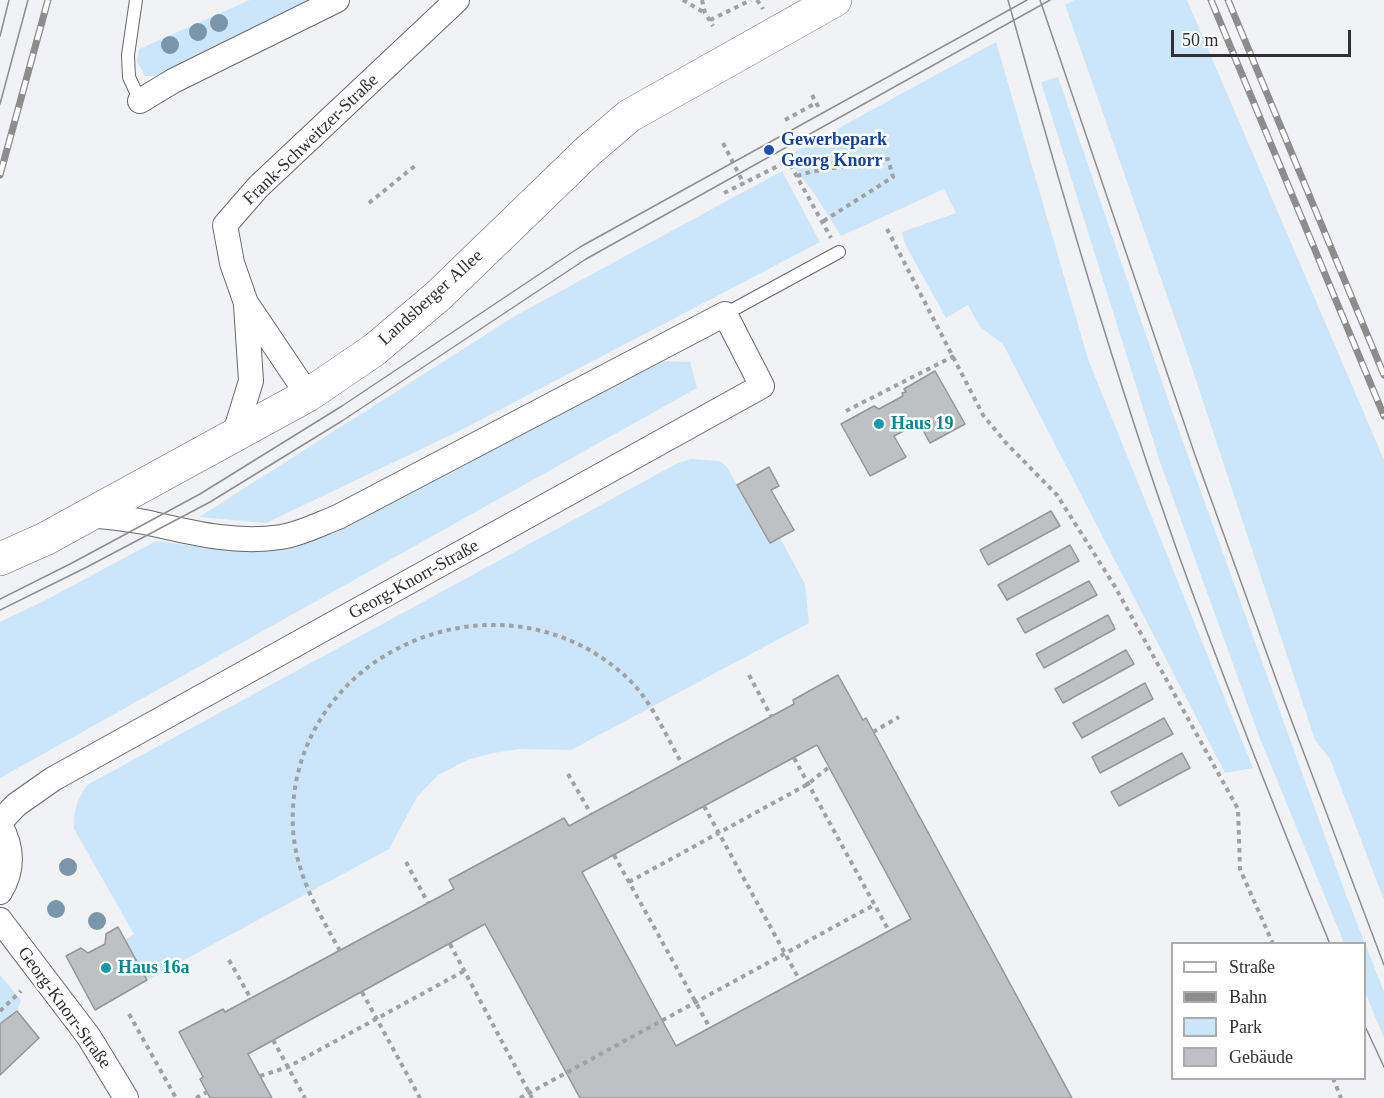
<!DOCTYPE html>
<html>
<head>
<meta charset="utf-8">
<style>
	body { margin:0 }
	#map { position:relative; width:1384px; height:1098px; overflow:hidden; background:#f1f2f3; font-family:"Times New Roman",serif }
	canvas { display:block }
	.legend { position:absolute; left:1171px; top:942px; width:195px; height:138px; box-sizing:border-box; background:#fff; border:2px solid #acacad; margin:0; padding:8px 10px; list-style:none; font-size:18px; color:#303031 }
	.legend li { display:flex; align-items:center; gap:12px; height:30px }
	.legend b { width:30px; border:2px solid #acacad }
	.scale { position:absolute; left:1171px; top:30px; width:180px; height:27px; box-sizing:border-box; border:3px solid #303031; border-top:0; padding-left:8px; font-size:18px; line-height:21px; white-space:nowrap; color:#303031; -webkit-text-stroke:4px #fff; paint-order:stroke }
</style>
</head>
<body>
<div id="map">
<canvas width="1384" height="1098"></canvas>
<ul class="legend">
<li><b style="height:8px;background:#fff"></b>Straße</li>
<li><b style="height:8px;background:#8d8d8e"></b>Bahn</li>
<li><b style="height:16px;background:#cbe5fb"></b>Park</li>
<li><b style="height:16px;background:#bfc0c1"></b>Gebäude</li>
</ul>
<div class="scale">50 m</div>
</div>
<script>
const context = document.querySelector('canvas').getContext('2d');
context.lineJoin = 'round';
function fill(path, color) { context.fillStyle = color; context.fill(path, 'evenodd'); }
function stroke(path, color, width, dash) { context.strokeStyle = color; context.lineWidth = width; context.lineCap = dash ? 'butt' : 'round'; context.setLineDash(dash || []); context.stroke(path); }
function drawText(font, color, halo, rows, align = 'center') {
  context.font = font + ' "Times New Roman",serif'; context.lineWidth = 5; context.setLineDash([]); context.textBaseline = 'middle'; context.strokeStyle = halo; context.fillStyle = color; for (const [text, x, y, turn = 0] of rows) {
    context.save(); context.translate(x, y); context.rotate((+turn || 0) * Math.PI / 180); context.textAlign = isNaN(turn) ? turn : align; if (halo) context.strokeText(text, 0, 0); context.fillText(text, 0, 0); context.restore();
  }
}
fill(new Path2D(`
	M 250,0 L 315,0 L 155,76 L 145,76 L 137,61 L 139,49 Z
	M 1074,0 L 1187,0 L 1384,460 L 1384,900 L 1330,759 L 1315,740 L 1185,347 L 1065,5 Z
	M 996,42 L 1088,359 L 1253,768 L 1225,773 L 1003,344 L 980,327 L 968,305 L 946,318 L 905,244 L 902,232 L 956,213 L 944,189 L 841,236 L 816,196 L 786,157 Z
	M 1058,77 L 1173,414 L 1346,895 L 1384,992 L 1384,1038 L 1365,992 L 1364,944 L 1344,943 L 1259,736 L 1160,462 L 1041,82 Z
	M 782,171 L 820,242 L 461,430 L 266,523 L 199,517 L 515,316 Z
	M 654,361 L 690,362 L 697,388 L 0,778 L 0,622 L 42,602 L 156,541 L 219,549 L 271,550 Z
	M 691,459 L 720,461 L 727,467 L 770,543 L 780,538 L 805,584 L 809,623 L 571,750 L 519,749 L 493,753 L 467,760 L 438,775 L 417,797 L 389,849 L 147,980 L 125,940 L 134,934 L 74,829 C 73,811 77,800 87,785 L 676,464 Z
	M 0,975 L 21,1000 L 17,1011 L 0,1024 Z`), '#cbe5fb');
const building = new Path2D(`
	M 935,371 L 965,424 L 930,443 L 919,423 L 894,436 L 906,457 L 870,476 L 841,424 L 874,406 L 879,409 L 903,396 L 902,393 L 906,392 L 904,389 Z
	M 769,467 L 779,486 L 771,490 L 794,530 L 770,543 L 737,485 Z
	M 1051,511 L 1060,526 L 988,565 L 980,550 Z
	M 1070,545 L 1079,561 L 1007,600 L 998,585 Z
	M 1089,581 L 1097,595 L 1025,633 L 1017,619 Z
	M 1108,615 L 1115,629 L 1044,668 L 1036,654 Z
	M 1126,650 L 1134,664 L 1063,703 L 1055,689 Z
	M 838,675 L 863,720 L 866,718 L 1072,1098 L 580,1098 L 485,924 L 248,1054 L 272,1098 L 210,1098 L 200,1079 L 203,1077 L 179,1032 L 223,1009 L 225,1012 L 454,889 L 449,880 L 564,818 L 569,826 L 794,704 L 793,700 ZM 817,745 L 911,919 L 676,1046 L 582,872 Z
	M 1145,683 L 1153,699 L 1082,738 L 1073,723 Z
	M 1164,718 L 1173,734 L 1100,773 L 1092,757 Z
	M 1182,753 L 1190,768 L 1119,806 L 1111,792 Z
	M 118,927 L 147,980 L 95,1010 L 66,956 L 81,948 L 88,953 L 105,944 L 106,934 Z
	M 17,1011 L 39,1038 L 0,1075 L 0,1024 Z`);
fill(building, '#bfc0c1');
stroke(building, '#959697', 1.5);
const lane = new Path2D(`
	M 136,0 L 128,55 L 129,77 L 140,101
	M 725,314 L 839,252`);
const street = new Path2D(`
	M 140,101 L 173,81 L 337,0
	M 308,395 L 246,303 L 232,263 L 225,225 L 258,187 L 457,0
	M 234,436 L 251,381 L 246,305
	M 0,822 L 16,805 L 53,779 L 762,386 L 725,314 L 338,517 C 320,524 301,534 281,537 C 236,544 193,533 149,523 C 130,519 109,517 90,515
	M 0,825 C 13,848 14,869 0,892
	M 0,920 L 89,1037 L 126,1098`);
const primary = new Path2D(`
	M 0,559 L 45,539 L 308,395 L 374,350 L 438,296 L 588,151 L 629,116 L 835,0`);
stroke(lane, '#676869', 14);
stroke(street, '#676869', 26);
stroke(primary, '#676869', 34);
stroke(new Path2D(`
	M 683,0 L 705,13
	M 702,0 L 705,13 L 713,26
	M 757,0 L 763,9
	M 710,20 L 751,0
	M 812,95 L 819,108
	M 785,120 L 816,103
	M 723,143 L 744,184
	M 786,157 L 831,238
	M 797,176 L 810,172 L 888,159 L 893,177 L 822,222
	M 724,193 L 788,161
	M 369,203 L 416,165
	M 887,229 L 983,415 L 1006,443 L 1057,495 L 1114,585 L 1238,809 L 1240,869 L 1273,944
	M 846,411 L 954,356
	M 749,675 L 771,716
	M 873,732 L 899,717
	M 794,758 L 889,931
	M 568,774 L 591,814
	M 704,806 L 799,979
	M 614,855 L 710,1028
	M 406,862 L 428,903
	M 629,882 L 808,784 L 829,767
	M 450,944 L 532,1098
	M 340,951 C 318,911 296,875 293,829 C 284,656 494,561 623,674 C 650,697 665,734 682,764
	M 229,960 L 251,999
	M 362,992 L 420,1098
	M 0,1011 L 21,991
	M 129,1014 L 176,1098
	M 273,1040 L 305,1098
	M 260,1076 L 288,1067 L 464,971
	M 1333,1078 L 1341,1098
	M 196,1098 L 207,1092
	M 520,1098 L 874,905`), '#a0a1a2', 4, [4.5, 4.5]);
stroke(lane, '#fff', 12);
stroke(street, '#fff', 24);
stroke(primary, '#fff', 33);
stroke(new Path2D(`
	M 1008,0 C 1060,187 1114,373 1179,556 C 1226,686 1277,815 1330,944
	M 1040,0 L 1195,455 L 1280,690 L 1384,965
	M 0,36 L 9,0
	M 0,104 L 28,0
	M 0,599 L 72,563 L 200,494 L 342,406 L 580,247 L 1027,0
	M 0,610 L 87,567 L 210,502 L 342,421 L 586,259 L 1050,0
	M 1364,1024 L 1384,1067`), '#8d8d8e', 1.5);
const rail = new Path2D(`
	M 1211,0 L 1384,416
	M 1228,0 L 1384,375
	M 0,175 L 48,0`);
stroke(rail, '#8d8d8e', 7);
stroke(rail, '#fff', 4.5, [14]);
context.fillStyle = '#7996aa';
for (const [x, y] of [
	[219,23],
	[198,32],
	[170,45],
	[68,867],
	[56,909],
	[97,921]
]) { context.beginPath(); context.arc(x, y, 9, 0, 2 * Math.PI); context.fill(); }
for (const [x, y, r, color] of [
	[769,150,6,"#1a4fb4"],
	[879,424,6,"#0f9aa8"],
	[106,968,6,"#0f9aa8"]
]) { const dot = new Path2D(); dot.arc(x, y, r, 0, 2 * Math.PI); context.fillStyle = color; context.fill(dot); stroke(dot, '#fff', 2); }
drawText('18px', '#303031', '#fff', [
	["Frank-Schweitzer-Straße",311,140,-44],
	["Landsberger Allee",431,298,-42],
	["Georg-Knorr-Straße",414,580,-29],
	["Georg-Knorr-Straße",64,1008,54]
]);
drawText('bold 18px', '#164399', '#fff', [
	["Gewerbepark",781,140],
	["Georg Knorr",781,161]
], 'left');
drawText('bold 18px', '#0d838f', '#fff', [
	["Haus 19",891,424],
	["Haus 16a",118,968]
], 'left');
</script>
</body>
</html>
